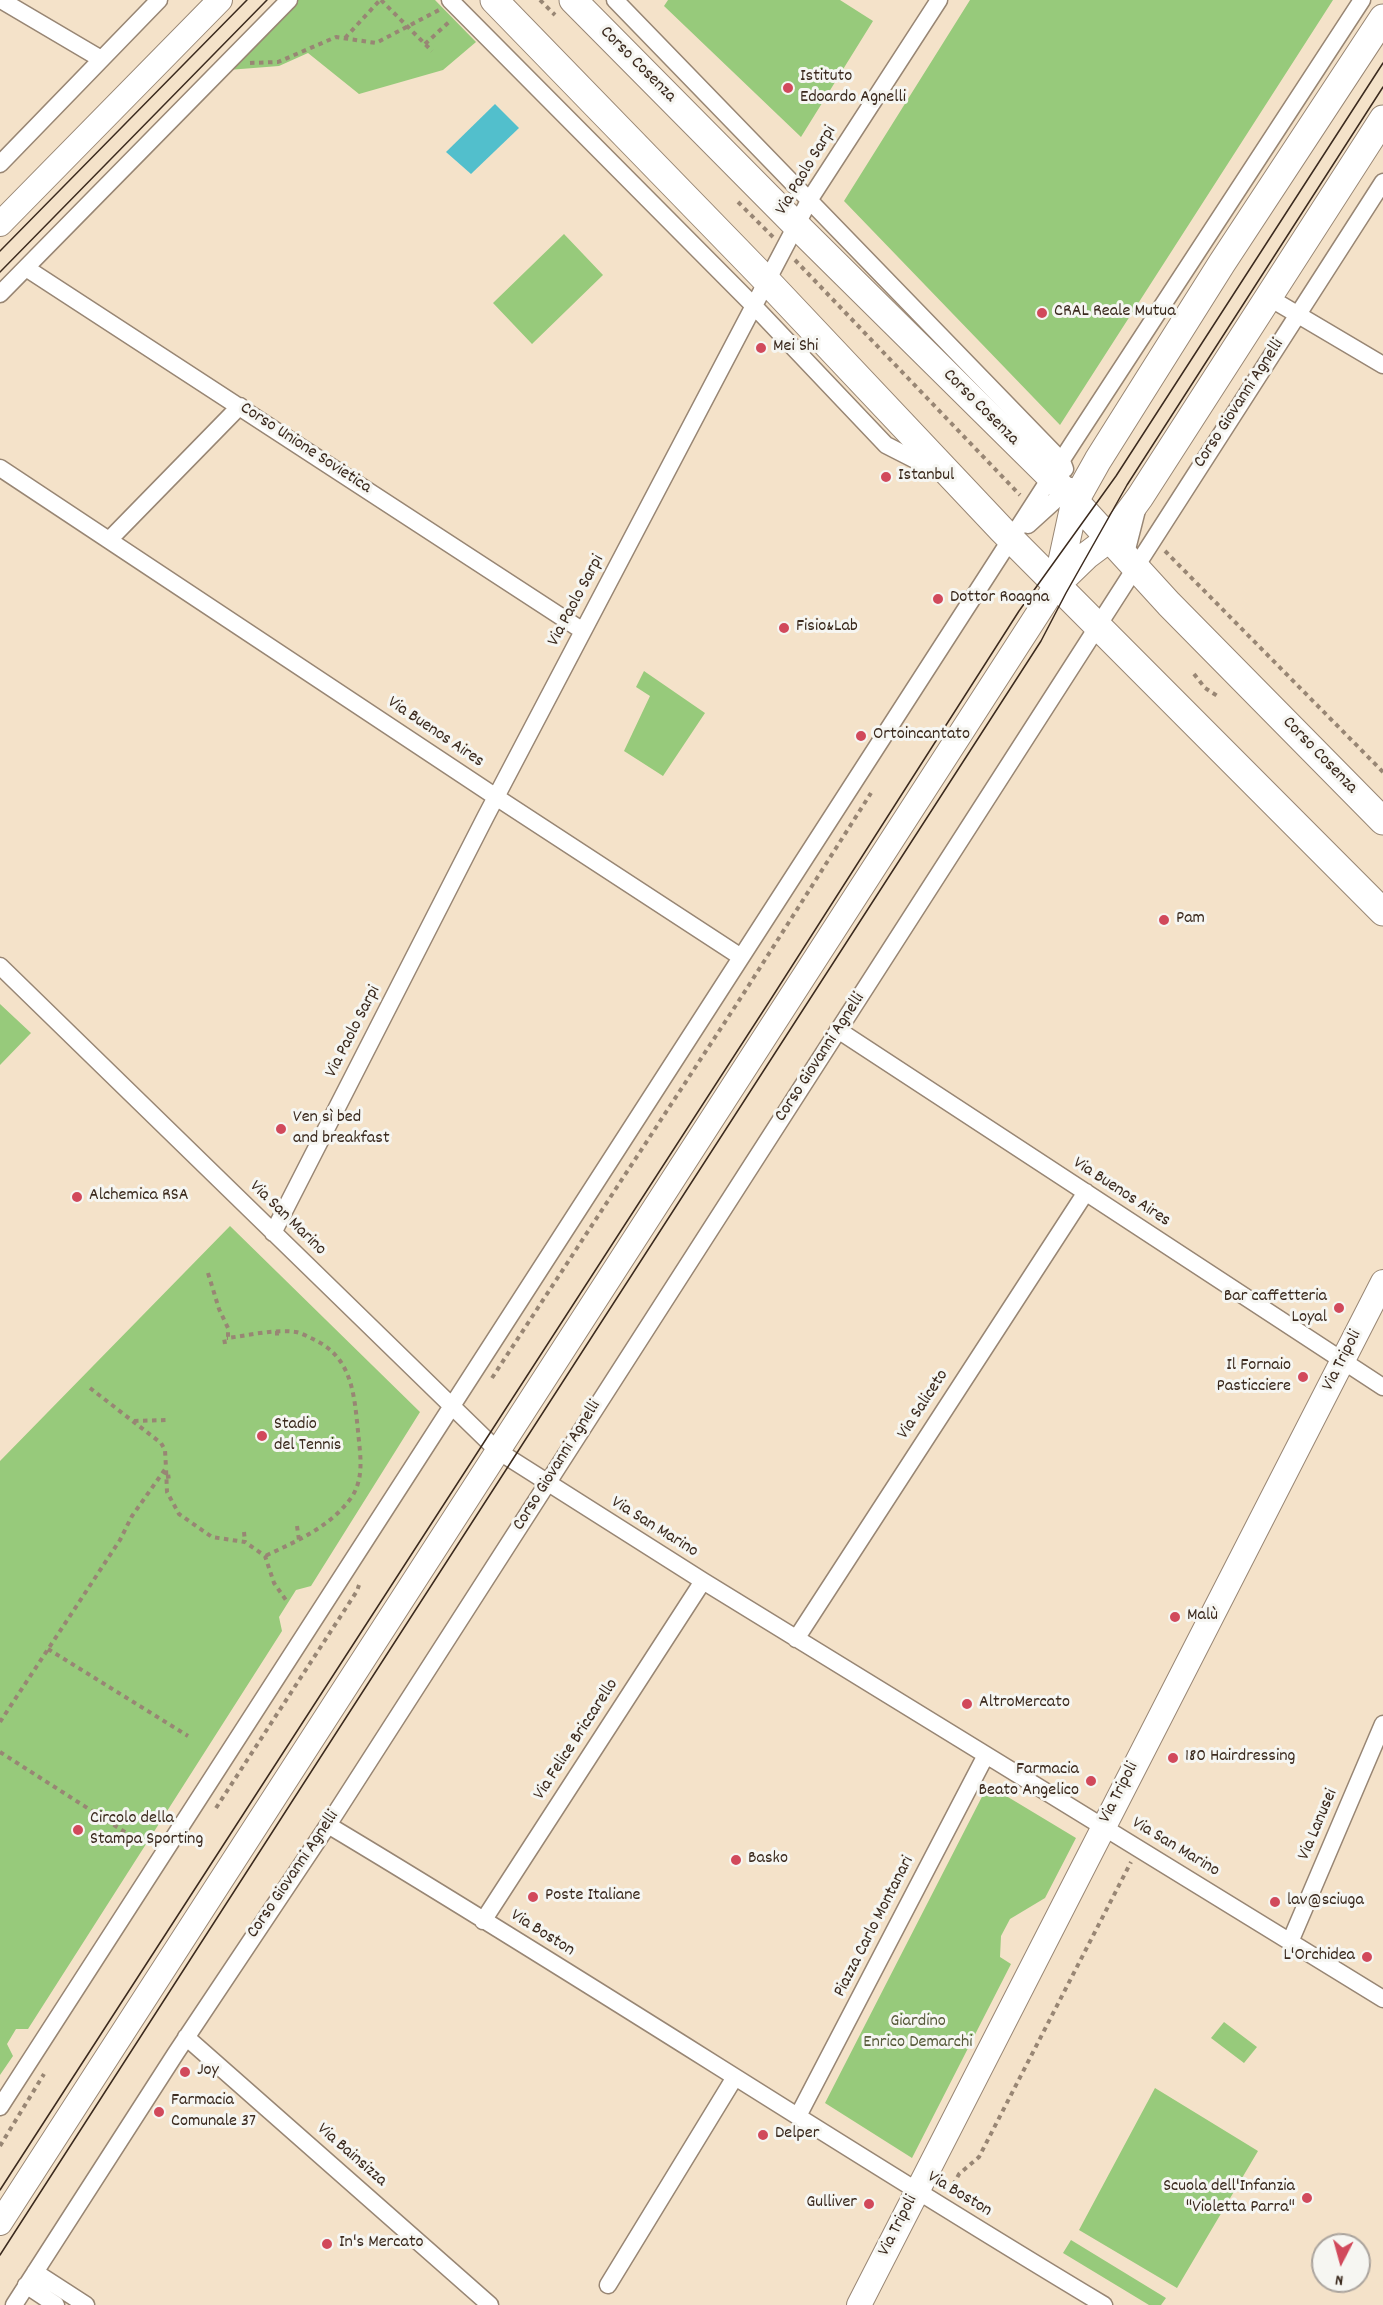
<!DOCTYPE html>
<html>
<head>
<meta charset="utf-8">
<style>
	body { margin:0 }
	#map { position:relative; width:1383px; height:2305px; overflow:hidden; background:#f4e2c9; font-family:Dekko,sans-serif }
	canvas { display:block }
	.north { position:absolute; left:1311px; top:2233px; width:60px; height:60px; box-sizing:border-box; background:#f6f6f2; border:2px solid #aba49d; border-radius:50%; rotate:186deg; font-size:16px; font-weight:700; line-height:24px; text-align:center; color:#3b2a1e }
	.north::after { content:''; display:block; margin:auto; width:21px; height:27px; background:#d1495b; clip-path:polygon(50% 0,100% 100%,50% 72%,0 100%) }
</style>
</head>
<body>
<div id="map">
<canvas width="1383" height="2305"></canvas>
<div class="north">N</div>
</div>
<script>
const context = document.querySelector('canvas').getContext('2d');
context.lineJoin = 'round';
function fill(path, color) { context.fillStyle = color; context.fill(path, 'evenodd'); }
function stroke(path, color, width, dash) { context.strokeStyle = color; context.lineWidth = width; context.lineCap = dash ? 'butt' : 'round'; context.setLineDash(dash || []); context.stroke(path); }
function drawText(font, color, halo, rows, align = 'center') {
  context.font = font + ' Dekko,sans-serif'; context.lineWidth = 6; context.setLineDash([]); context.textBaseline = 'middle'; context.strokeStyle = halo; context.fillStyle = color; for (const [text, x, y, turn = 0] of rows) {
    context.save(); context.translate(x, y); context.rotate((+turn || 0) * Math.PI / 180); context.textAlign = isNaN(turn) ? turn : align; if (halo) context.strokeText(text, 0, 0); context.fillText(text, 0, 0); context.restore();
  }
}
fill(new Path2D(`
	M 296,0 L 435,0 L 476,42 L 443,70 L 359,94 L 308,53 L 279,66 L 228,70 Z
	M 668,0 L 840,0 L 873,21 L 801,137 L 664,6 Z
	M 970,0 L 1333,0 L 1060,425 L 844,201 Z
	M 564,234 L 603,275 L 532,344 L 493,303 Z
	M 644,671 L 705,713 L 663,776 L 624,751 L 650,696 L 636,687 Z
	M 0,1004 L 31,1033 L 0,1065 Z
	M 230,1226 L 420,1412 L 311,1586 L 296,1590 L 279,1617 L 282,1631 L 28,2029 L 16,2029 L 7,2044 L 13,2056 L 0,2075 L 0,1461 Z
	M 988,1785 L 1076,1838 L 1045,1898 L 1010,1919 L 1001,1936 L 1000,1957 L 1011,1964 L 912,2158 L 825,2103 Z
	M 1224,2022 L 1257,2047 L 1244,2063 L 1211,2038 Z
	M 1155,2088 L 1258,2151 L 1177,2288 L 1079,2230 Z
	M 1071,2240 L 1166,2298 L 1161,2305 L 1149,2305 L 1063,2253 Z`), '#97ca7b');
fill(new Path2D(`
	M 495,104 L 519,128 L 471,174 L 446,152 Z`), '#52bfcc');
const street = new Path2D(`
	M 1,0 L 101,59
	M 450,0 L 754,306 L 886,445 L 937,471
	M 615,0 L 1062,461 L 1065,469
	M 0,164 L 159,0
	M 26,268 L 583,631
	M 0,294 L 289,0
	M 1268,297 L 1383,365
	M 0,468 L 496,797 L 741,957
	M 1028,525 L 1071,486
	M 109,540 L 240,406
	M 1124,561 L 1137,510
	M 0,966 L 498,1451 L 703,1581 L 1383,1999
	M 838,1030 L 1383,1387
	M 273,1233 L 486,816 L 810,199 L 939,0
	M 796,1639 L 1086,1192
	M 328,1825 C 589,1981 843,2149 1104,2305
	M 483,1921 L 703,1581
	M 1290,1942 L 1383,1724
	M 186,2037 L 490,2305
	M 0,2107 L 1074,441 L 1362,0
	M 798,2116 L 986,1755
	M 35,2272 L 86,2305
	M 26,2285 L 56,2305
	M 608,2285 L 735,2077
	M 14,2305 L 176,2053 L 328,1825 L 1383,182`);
const secondary = new Path2D(`
	M 0,224 L 220,0
	M 0,2223 L 1057,584
	M 859,2305 L 1383,1282`);
const primary = new Path2D(`
	M 494,0 L 767,281 L 1002,530 L 1383,912
	M 573,0 L 796,225 L 1075,501 L 1169,604 L 1383,821
	M 1057,584 L 1075,501 L 1098,460 L 1222,263 L 1383,18
	M 1057,584 L 1086,556 L 1110,538 L 1140,497 L 1383,119`);
stroke(street, '#988674', 19);
stroke(secondary, '#988674', 26);
stroke(primary, '#988674', 29);
stroke(new Path2D(`
	M 381,0 L 432,51
	M 540,0 L 555,15
	M 345,38 L 380,0
	M 425,44 L 449,22
	M 250,63 L 278,62 L 336,37 L 376,43 L 439,10
	M 738,202 L 773,237
	M 795,260 L 1020,495
	M 1165,551 L 1383,772
	M 1194,674 L 1205,688 L 1219,697
	M 208,1273 L 219,1309 L 228,1328 L 228,1338 C 250,1335 274,1329 296,1332 C 302,1333 308,1337 313,1339 C 352,1357 354,1393 358,1431 C 360,1454 365,1478 351,1498 C 330,1527 297,1541 265,1556
	M 277,1331 L 277,1338
	M 225,1344 L 224,1338 L 228,1338
	M 492,1378 L 742,996 L 871,793
	M 90,1388 L 161,1443 L 165,1450 L 166,1468
	M 134,1421 L 167,1420
	M 166,1477 L 173,1476
	M 297,1526 L 299,1540
	M 244,1532 L 245,1542
	M 48,1649 L 188,1736
	M 0,1722 L 120,1540 L 132,1516 L 166,1468 L 167,1492 L 179,1514 L 212,1537 L 245,1542 L 265,1556 L 274,1583 L 288,1603
	M 0,1752 L 131,1836
	M 216,1808 L 357,1591 L 359,1585
	M 0,2146 L 44,2074
	M 949,2193 L 959,2174 L 979,2157 L 1131,1862`), '#988674', 4, [4.5, 4.5]);
stroke(street, '#fff', 16);
stroke(secondary, '#fff', 24);
stroke(primary, '#fff', 27);
stroke(new Path2D(`
	M 0,251 L 247,0
	M 0,272 L 267,0
	M 0,2190 L 769,1002 L 1019,611 L 1116,476 L 1383,63
	M 0,2255 C 347,1717 692,1178 1041,641 L 1066,593 L 1127,485 L 1383,87`), '#3b2a1e', 1.5);
for (const [x, y, r, color] of [
	[788,88,6,"#d1495b"],
	[1042,313,6,"#d1495b"],
	[761,348,6,"#d1495b"],
	[886,477,6,"#d1495b"],
	[938,599,6,"#d1495b"],
	[784,628,6,"#d1495b"],
	[861,736,6,"#d1495b"],
	[1164,920,6,"#d1495b"],
	[281,1129,6,"#d1495b"],
	[77,1197,6,"#d1495b"],
	[1339,1308,6,"#d1495b"],
	[1303,1377,6,"#d1495b"],
	[262,1436,6,"#d1495b"],
	[1175,1617,6,"#d1495b"],
	[967,1704,6,"#d1495b"],
	[1173,1758,6,"#d1495b"],
	[1091,1781,6,"#d1495b"],
	[78,1830,6,"#d1495b"],
	[736,1860,6,"#d1495b"],
	[533,1897,6,"#d1495b"],
	[1275,1902,6,"#d1495b"],
	[1367,1957,6,"#d1495b"],
	[185,2072,6,"#d1495b"],
	[159,2112,6,"#d1495b"],
	[763,2135,6,"#d1495b"],
	[1307,2198,6,"#d1495b"],
	[869,2204,6,"#d1495b"],
	[327,2244,6,"#d1495b"]
]) { const dot = new Path2D(); dot.arc(x, y, r, 0, 2 * Math.PI); context.fillStyle = color; context.fill(dot); stroke(dot, '#f6f6f2', 2); }
drawText('18px', '#3b2a1e', '#f6f6f2', [
	["Corso Cosenza",637,65,45],
	["Via Paolo Sarpi",807,171,-59],
	["Corso Giovanni Agnelli",1240,404,-57],
	["Corso Cosenza",980,408,45],
	["Corso Unione Sovietica",305,449,33],
	["Via Paolo Sarpi",577,601,-62],
	["Via Buenos Aires",435,733,34],
	["Corso Cosenza",1319,756,46],
	["Via Paolo Sarpi",354,1032,-63],
	["Corso Giovanni Agnelli",821,1058,-57],
	["Via Buenos Aires",1121,1193,33],
	["Via San Marino",287,1219,44],
	["Via Tripoli",1343,1361,-63],
	["Via Saliceto",924,1405,-57],
	["Corso Giovanni Agnelli",558,1466,-58],
	["Via San Marino",654,1528,32],
	["Via Felice Briccarello",577,1740,-57],
	["Via Tripoli",1120,1793,-63],
	["Via Lanusei",1319,1825,-67],
	["Via San Marino",1175,1848,31],
	["Corso Giovanni Agnelli",294,1875,-56],
	["Piazza Carlo Montanari",875,1927,-63],
	["Via Boston",542,1934,32],
	["Via Bainsizza",351,2156,41],
	["Via Boston",959,2195,31],
	["Via Tripoli",899,2226,-63]
]);
drawText('18px', '#3b2a1e', '#f6f6f2', [
	["Istituto",800,78],
	["Edoardo Agnelli",800,99],
	["CRAL Reale Mutua",1054,313],
	["Mei Shi",773,348],
	["Istanbul",898,477],
	["Dottor Roagna",950,599],
	["Fisio&Lab",796,628],
	["Ortoincantato",873,736],
	["Pam",1176,920],
	["Ven sì bed",293,1119],
	["and breakfast",293,1140],
	["Alchemica RSA",89,1197],
	["Bar caffetteria",1327,1298,"right"],
	["Loyal",1327,1319,"right"],
	["Il Fornaio",1291,1367,"right"],
	["Pasticciere",1291,1388,"right"],
	["Stadio",274,1426],
	["del Tennis",274,1447],
	["Malù",1187,1617],
	["AltroMercato",979,1704],
	["180 Hairdressing",1185,1758],
	["Farmacia",1079,1771,"right"],
	["Beato Angelico",1079,1792,"right"],
	["Circolo della",90,1820],
	["Stampa Sporting",90,1841],
	["Basko",748,1860],
	["Poste Italiane",545,1897],
	["lav@sciuga",1287,1902],
	["L'Orchidea",1355,1957,"right"],
	["Joy",197,2072],
	["Farmacia",171,2102],
	["Comunale 37",171,2123],
	["Delper",775,2135],
	["Scuola dell'Infanzia",1295,2188,"right"],
	["\"Violetta Parra\"",1295,2209,"right"],
	["Gulliver",857,2204,"right"],
	["In's Mercato",339,2244]
], 'left');
drawText('18px', '#575a3a', '#f6f6f2', [
	["Giardino",918,2023],
	["Enrico Demarchi",918,2044]
]);
</script>
</body>
</html>
